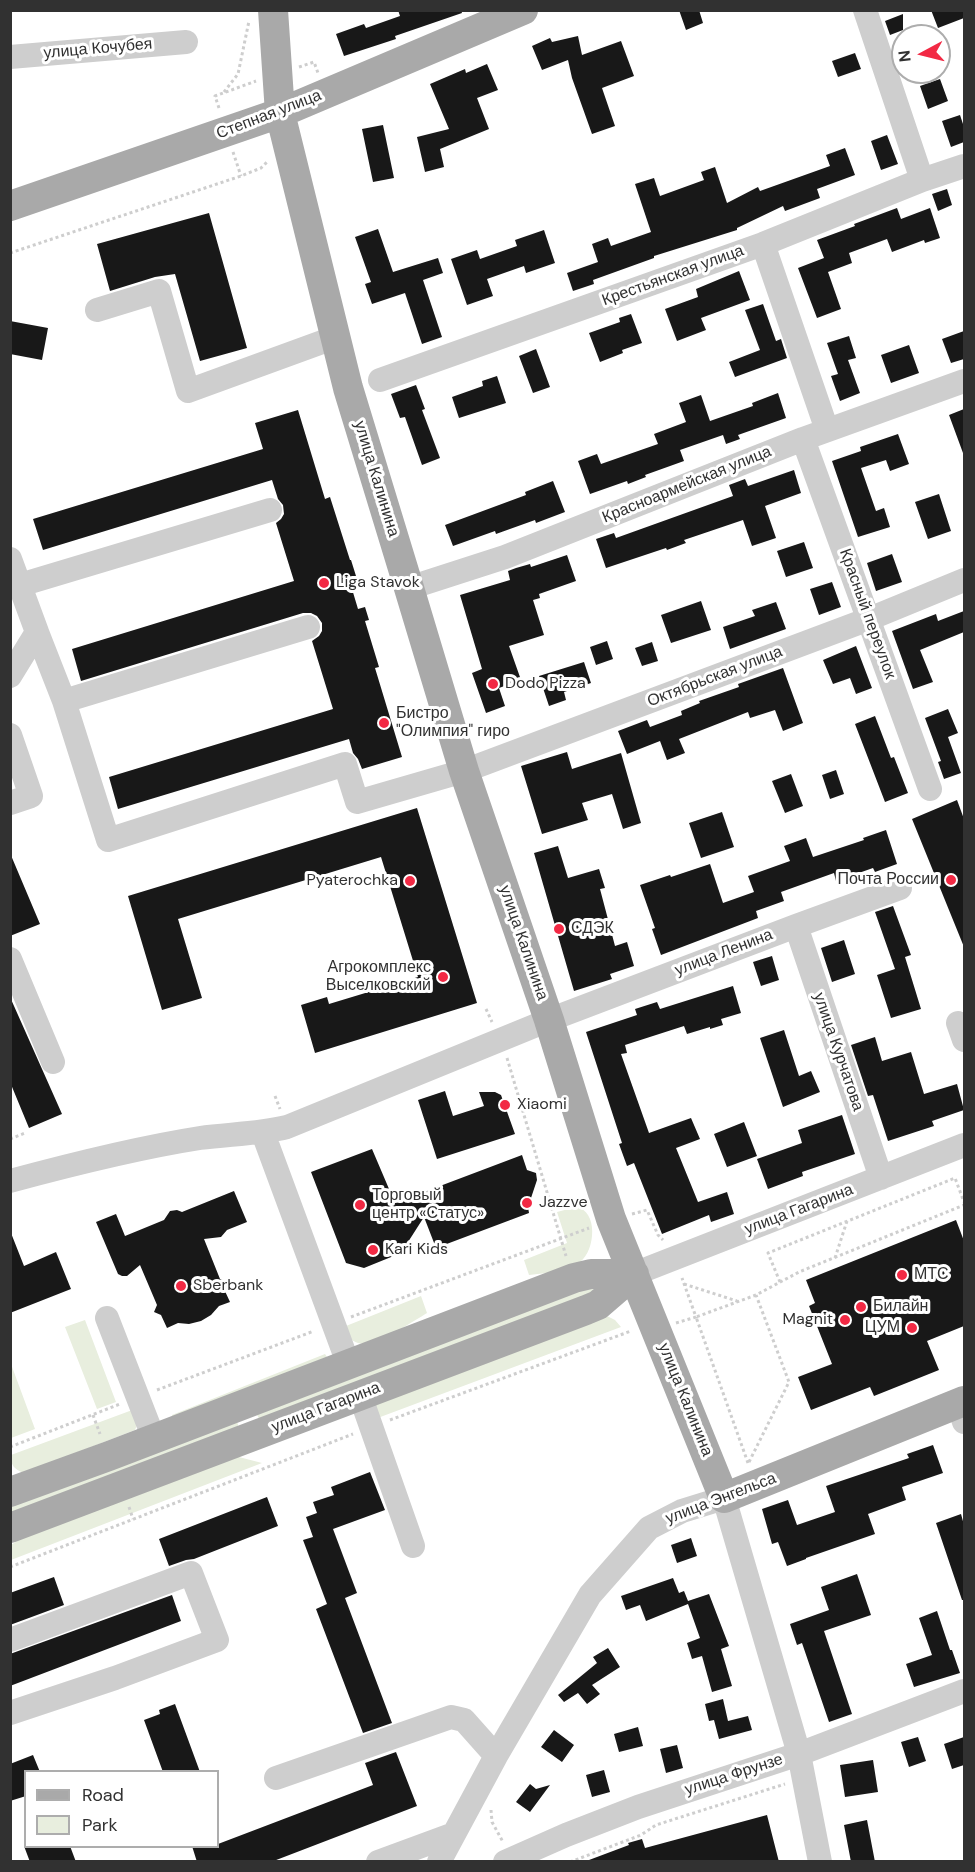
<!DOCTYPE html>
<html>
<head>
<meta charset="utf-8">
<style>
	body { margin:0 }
	#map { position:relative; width:975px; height:1872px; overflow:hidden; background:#fff; font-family:"DM Sans",sans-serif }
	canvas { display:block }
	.frame { position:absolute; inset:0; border:12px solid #313131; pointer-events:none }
	.legend { position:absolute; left:24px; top:1770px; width:195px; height:78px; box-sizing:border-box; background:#fff; border:2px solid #adadad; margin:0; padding:8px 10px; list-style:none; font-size:18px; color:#313131 }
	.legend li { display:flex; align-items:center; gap:12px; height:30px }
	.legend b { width:30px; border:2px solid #adadad }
	.north { position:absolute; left:891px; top:24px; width:60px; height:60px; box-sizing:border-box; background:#fff; border:2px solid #adadad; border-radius:50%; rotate:263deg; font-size:16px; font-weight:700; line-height:24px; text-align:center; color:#313131 }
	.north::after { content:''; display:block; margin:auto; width:21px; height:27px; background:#f22944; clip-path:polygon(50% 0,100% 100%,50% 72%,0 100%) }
</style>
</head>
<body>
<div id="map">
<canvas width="975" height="1872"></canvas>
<div class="frame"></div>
<ul class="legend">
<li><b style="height:8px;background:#a9a9a9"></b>Road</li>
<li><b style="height:16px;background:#e8eede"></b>Park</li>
</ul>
<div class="north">N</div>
</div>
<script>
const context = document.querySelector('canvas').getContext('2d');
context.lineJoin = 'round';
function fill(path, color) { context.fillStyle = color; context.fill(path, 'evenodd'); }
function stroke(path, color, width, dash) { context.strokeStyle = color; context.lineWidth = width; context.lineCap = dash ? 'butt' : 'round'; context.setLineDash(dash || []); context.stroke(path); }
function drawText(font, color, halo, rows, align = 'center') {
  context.font = font + ' "DM Sans",sans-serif'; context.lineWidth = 6; context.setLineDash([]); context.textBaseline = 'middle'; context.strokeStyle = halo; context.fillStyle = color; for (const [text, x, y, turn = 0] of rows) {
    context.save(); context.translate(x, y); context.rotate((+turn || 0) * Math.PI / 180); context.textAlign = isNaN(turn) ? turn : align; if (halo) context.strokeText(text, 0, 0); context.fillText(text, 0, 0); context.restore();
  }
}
fill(new Path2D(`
	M 576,1207 C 598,1210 596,1250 580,1262 C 565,1272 547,1273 529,1275 L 524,1260 L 567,1243 L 557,1212 Z
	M 584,1284 L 593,1288 L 593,1294 L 260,1420 L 257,1415 L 257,1409 Z
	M 421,1296 L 427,1313 C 414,1321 373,1348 358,1343 C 351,1341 346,1334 341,1328 Z
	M 607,1316 L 615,1320 L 621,1327 L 375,1419 L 374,1402 Z
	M 85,1320 L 116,1402 L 97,1409 L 65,1327 Z
	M 325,1354 L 327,1357 L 172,1418 L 172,1415 Z
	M 11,1364 L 35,1429 L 11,1438 L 10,1438 Z
	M 135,1409 L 139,1420 L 135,1430 L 24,1473 C 15,1470 10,1465 11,1455 Z
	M 235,1420 L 238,1424 L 238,1429 L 11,1518 L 11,1502 Z
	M 235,1456 L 262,1463 L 11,1560 L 11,1545 L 35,1529 Z`), '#e8eede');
fill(new Path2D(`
	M 398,10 L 461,10 L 462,13 L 395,36 L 396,39 L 344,56 L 336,34 L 364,24 L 366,28 L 400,16 Z
	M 679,10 L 699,10 L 703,23 L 686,30 Z
	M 931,10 L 964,10 L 964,18 L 938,28 Z
	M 903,14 L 903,30 L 890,35 L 885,21 Z
	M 578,36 L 582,55 L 621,41 L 634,76 L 602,88 L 615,126 L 592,134 L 572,78 L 568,60 L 542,70 L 532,46 L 550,38 L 552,42 Z
	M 855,53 L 861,69 L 838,77 L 832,61 Z
	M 487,64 L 498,90 L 477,98 L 489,129 L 440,149 L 444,167 L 425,172 L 417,137 L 449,129 L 430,84 L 465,69 L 466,73 Z
	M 940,79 L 948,101 L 928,109 L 920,86 Z
	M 960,115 L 964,127 L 964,142 L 951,147 L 942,121 Z
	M 383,125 L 394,178 L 373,182 L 362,129 Z
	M 887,135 L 898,164 L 881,170 L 871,141 Z
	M 845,148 L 855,175 L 817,189 L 820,198 L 785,211 L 783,206 L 737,228 L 737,230 L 654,256 L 654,258 L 593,280 L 594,284 L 573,291 L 567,273 L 598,262 L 592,244 L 608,238 L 611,246 L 651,232 L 635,184 L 654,178 L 660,196 L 704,180 L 701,172 L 715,167 L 727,203 L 758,187 L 760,191 L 830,166 L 826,155 Z
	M 947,189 L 952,205 L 938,211 L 932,194 Z
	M 897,208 L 901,219 L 930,208 L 940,238 L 925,243 L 924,240 L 892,252 L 887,239 L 849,253 L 852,263 L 828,272 L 841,309 L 817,318 L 798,268 L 824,258 L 817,240 L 855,226 L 854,224 Z
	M 209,213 L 247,348 L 200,361 L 175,274 L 155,277 L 110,291 L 97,244 Z
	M 378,229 L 393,272 L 438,258 L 443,273 L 423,280 L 442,337 L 422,344 L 405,293 L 372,304 L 365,284 L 371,282 L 355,237 Z
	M 544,230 L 555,263 L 526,273 L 524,266 L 487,279 L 493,296 L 467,305 L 451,259 L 477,250 L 480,259 L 517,246 L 515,240 Z
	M 739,271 L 750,300 L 701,318 L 706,330 L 677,341 L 665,309 L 698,297 L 696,289 Z
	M 763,304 L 776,341 L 781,339 L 787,358 L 735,377 L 729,362 L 760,350 L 745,310 Z
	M 631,314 L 642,343 L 622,350 L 623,353 L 600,362 L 589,333 L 620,322 L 619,318 Z
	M 10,321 L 48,328 L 42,360 L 10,354 Z
	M 964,331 L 964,359 L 951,363 L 942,339 Z
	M 849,336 L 856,358 L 848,360 L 860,393 L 840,401 L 831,376 L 838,374 L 827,343 Z
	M 909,345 L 919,373 L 891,383 L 881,355 Z
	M 536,349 L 550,387 L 533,393 L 519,356 Z
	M 497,376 L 506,403 L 459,418 L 452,397 L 483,386 L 482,381 Z
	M 416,385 L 425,409 L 422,410 L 440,458 L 422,465 L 405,417 L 400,418 L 391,394 Z
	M 778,393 L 786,418 L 738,435 L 740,439 L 726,444 L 723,435 L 680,450 L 684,461 L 645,475 L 646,477 L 628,484 L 627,481 L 590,494 L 578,461 L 597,454 L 601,464 L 658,444 L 654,434 L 686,422 L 679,403 L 701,395 L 710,421 L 753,406 L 752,403 Z
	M 964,409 L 964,453 L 963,453 L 949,415 Z
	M 298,410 L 325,499 L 330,497 L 350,560 L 351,560 L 356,576 L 349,579 L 358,609 L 365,607 L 369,620 L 365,621 L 379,667 L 375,668 L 402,757 L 362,769 L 358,759 L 353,753 L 349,739 L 118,809 L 109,777 L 333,709 L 312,641 L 319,636 L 322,631 L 322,623 L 317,616 L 311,613 L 303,613 L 81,681 L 72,649 L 294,581 L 276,523 L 281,519 L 284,514 L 283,505 L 278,499 L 272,480 L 43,550 L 33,519 L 263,449 L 255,423 Z
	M 898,434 L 909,464 L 890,471 L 886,460 L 861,468 L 876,511 L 884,508 L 890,527 L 858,537 L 832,461 L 861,451 L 860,447 Z
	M 794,470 L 801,493 L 765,506 L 776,538 L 752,546 L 743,520 L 684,540 L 686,543 L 667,550 L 666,548 L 606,568 L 596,539 L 614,533 L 616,538 L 733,496 L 729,485 L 745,479 L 748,486 Z
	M 553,481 L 565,512 L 536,523 L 535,520 L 496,534 L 495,531 L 453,546 L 445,525 L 526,495 L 525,492 Z
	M 939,494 L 951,531 L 928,539 L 915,502 Z
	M 804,542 L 813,568 L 786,577 L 777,551 Z
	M 892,554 L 902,582 L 876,591 L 867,563 Z
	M 567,555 L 576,581 L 539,594 L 540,598 L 533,600 L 544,635 L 509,646 L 521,680 L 499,688 L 505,706 L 486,713 L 472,673 L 482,669 L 460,595 L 510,580 L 508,571 L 516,568 L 530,564 L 531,567 Z
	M 832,582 L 841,607 L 819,615 L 810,589 Z
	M 701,601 L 711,630 L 671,643 L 661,615 Z
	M 776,602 L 786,629 L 730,649 L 723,627 L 755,616 L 752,610 Z
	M 964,611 L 964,632 L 920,650 L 933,682 L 913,689 L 892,631 L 936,614 L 938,621 Z
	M 607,641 L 613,659 L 596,665 L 590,647 Z
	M 652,642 L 658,661 L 642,666 L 635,648 Z
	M 856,646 L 872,688 L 856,694 L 850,678 L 833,684 L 823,660 Z
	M 584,662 L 591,683 L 564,692 L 566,700 L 549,706 L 539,676 Z
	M 783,668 L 803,723 L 783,731 L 775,710 L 750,718 L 748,712 L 679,739 L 685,753 L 667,760 L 660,741 L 627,754 L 618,731 L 647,720 L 650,727 L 682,715 L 681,711 L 700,703 L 699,701 L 739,687 L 738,684 Z
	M 948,709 L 958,733 L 948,737 L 961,773 L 944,779 L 938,762 L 941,761 L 925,718 Z
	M 875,716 L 891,758 L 894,757 L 908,793 L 885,802 L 855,724 Z
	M 567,752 L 572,769 L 621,753 L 641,823 L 623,829 L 612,794 L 582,803 L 588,820 L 542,834 L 521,766 Z
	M 836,770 L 844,794 L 830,799 L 822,775 Z
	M 791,774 L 803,806 L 785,813 L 772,781 Z
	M 957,800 L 964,819 L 964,947 L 912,819 Z
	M 417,808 L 477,1003 L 315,1053 L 301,1005 L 327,997 L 329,1004 L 418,977 L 381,857 L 178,919 L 202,998 L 162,1010 L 128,896 Z
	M 722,812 L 734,847 L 701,858 L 689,823 Z
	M 886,830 L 897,864 L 875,872 L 873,868 L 836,881 L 834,873 L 781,892 L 784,901 L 756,911 L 758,918 L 661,955 L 652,929 L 655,928 L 640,885 L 670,875 L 671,877 L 710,864 L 723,903 L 754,892 L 748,876 L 790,861 L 784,846 L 806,838 L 813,857 L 864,840 L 863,838 Z
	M 558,846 L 568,878 L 599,869 L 605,888 L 600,889 L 615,946 L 627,942 L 634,966 L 610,974 L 612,979 L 574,991 L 534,853 Z
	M 10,853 L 40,924 L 10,936 Z
	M 893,906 L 911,955 L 905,957 L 921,1009 L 891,1018 L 877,975 L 895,969 L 875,912 Z
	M 844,940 L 855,974 L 832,982 L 821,948 Z
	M 772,956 L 779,980 L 761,986 L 753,962 Z
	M 733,986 L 741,1013 L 721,1019 L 723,1025 L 710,1029 L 710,1027 L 687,1034 L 684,1026 L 625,1045 L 627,1053 L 621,1054 L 649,1133 L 691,1118 L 700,1139 L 676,1148 L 698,1202 L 727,1192 L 734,1214 L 711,1222 L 709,1215 L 662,1234 L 634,1163 L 627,1166 L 619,1144 L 622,1143 L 586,1032 L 637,1015 L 635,1009 L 657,1002 L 660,1009 Z
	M 10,997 L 62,1114 L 29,1128 L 10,1082 Z
	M 784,1030 L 799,1076 L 811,1071 L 820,1092 L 783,1107 L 760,1038 Z
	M 875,1037 L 882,1061 L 911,1052 L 924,1094 L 957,1084 L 964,1110 L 932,1121 L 934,1126 L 888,1141 L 873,1095 L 868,1096 L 851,1045 Z
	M 445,1091 L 453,1116 L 484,1106 L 479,1092 L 495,1092 L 501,1095 L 515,1134 L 437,1159 L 418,1100 Z
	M 842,1115 L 855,1154 L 802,1172 L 803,1176 L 768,1189 L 757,1159 L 802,1143 L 798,1130 Z
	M 744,1122 L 757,1156 L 727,1167 L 714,1134 Z
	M 372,1149 L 395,1203 L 522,1155 L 527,1170 L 536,1173 L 537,1180 L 528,1207 L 529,1213 L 436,1248 L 424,1217 L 401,1253 L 364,1268 L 346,1263 L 311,1172 Z
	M 234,1191 L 247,1222 L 227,1230 L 221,1237 L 204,1239 L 220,1279 L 228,1281 L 224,1289 L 230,1302 L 219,1306 L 211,1315 L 201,1321 L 189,1324 L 178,1323 L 167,1328 L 161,1315 L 154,1312 L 157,1305 L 140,1265 L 127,1276 L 122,1276 L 118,1274 L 96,1222 L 116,1214 L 125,1236 L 164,1220 L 170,1211 L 177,1210 L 182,1212 Z
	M 956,1220 L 964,1241 L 964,1326 L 927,1341 L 939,1370 L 874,1396 L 870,1387 L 811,1410 L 798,1377 L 832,1364 L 809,1306 L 815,1303 L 806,1280 Z
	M 11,1233 L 24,1266 L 56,1252 L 71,1289 L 10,1313 Z
	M 933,1445 L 943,1473 L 902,1487 L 906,1500 L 868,1514 L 875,1534 L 806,1558 L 806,1559 L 787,1566 L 778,1542 L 772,1544 L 762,1509 L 788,1500 L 797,1525 L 835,1512 L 826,1486 L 909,1458 L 907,1454 Z
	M 370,1472 L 385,1510 L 333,1529 L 357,1593 L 345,1598 L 392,1723 L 363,1733 L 316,1609 L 327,1604 L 303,1540 L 313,1537 L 306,1517 L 317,1513 L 313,1502 L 334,1495 L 331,1487 Z
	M 267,1497 L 278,1526 L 194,1559 L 186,1560 L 169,1566 L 159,1539 Z
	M 961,1514 L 964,1525 L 964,1600 L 962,1600 L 936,1523 Z
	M 691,1538 L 697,1556 L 677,1563 L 671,1545 Z
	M 857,1574 L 871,1615 L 824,1631 L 852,1714 L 829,1722 L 802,1643 L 797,1645 L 790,1624 L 829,1610 L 821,1587 Z
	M 54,1577 L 64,1605 L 10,1625 L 10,1593 Z
	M 673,1578 L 679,1593 L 684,1591 L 688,1601 L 709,1594 L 729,1646 L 721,1649 L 732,1686 L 712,1692 L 702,1656 L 692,1659 L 687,1643 L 700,1638 L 688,1604 L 646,1621 L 640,1605 L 626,1610 L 621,1596 Z
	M 172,1595 L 181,1621 L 10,1686 L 10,1654 Z
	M 937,1611 L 950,1650 L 952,1650 L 960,1673 L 914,1687 L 906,1664 L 932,1655 L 919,1618 Z
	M 608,1648 L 620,1667 L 592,1685 L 600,1694 L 587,1704 L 578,1693 L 564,1702 L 558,1695 L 597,1663 L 593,1657 Z
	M 723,1699 L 728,1721 L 748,1716 L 752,1730 L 719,1739 L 714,1720 L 709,1721 L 705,1704 Z
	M 175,1704 L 200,1772 L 163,1772 L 144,1720 L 160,1714 L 159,1710 Z
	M 638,1727 L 643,1746 L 619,1752 L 614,1734 Z
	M 554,1730 L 574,1745 L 562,1762 L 541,1747 Z
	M 918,1737 L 926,1761 L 909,1767 L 901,1742 Z
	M 964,1737 L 964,1765 L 952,1769 L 944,1744 Z
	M 677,1745 L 683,1768 L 666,1773 L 660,1749 Z
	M 396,1752 L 417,1806 L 271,1862 L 197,1862 L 192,1846 L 218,1846 L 218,1844 L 373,1785 L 365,1763 Z
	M 33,1755 L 40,1772 L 26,1772 L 26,1796 L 10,1801 L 10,1764 Z
	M 873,1760 L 878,1792 L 845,1797 L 840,1765 Z
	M 604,1770 L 610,1792 L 592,1797 L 586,1775 Z
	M 530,1784 L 536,1789 L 550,1785 L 530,1812 L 516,1802 Z
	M 767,1815 L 779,1862 L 589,1862 L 589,1860 L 629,1845 L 628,1843 L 642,1839 L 645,1848 Z
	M 867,1820 L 875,1862 L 851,1862 L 844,1825 Z
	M 24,1846 L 70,1846 L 76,1862 L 30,1862 Z`), '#181818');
stroke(new Path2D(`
	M 299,67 L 314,62 L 318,73
	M 224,92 L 238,74 L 249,21
	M 219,108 L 215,96 L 256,81
	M 233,152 L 241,176
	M 10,253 L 241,176 L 261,168 L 267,162
	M 486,1009 L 492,1022
	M 507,1058 L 566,1256
	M 275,1096 L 280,1109
	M 10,1139 L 25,1133
	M 632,1214 L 647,1210 L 658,1235 L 663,1240
	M 835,1258 L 847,1221
	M 780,1282 L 768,1253 L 955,1178 L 964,1202
	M 684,1284 L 737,1301
	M 351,1317 L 589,1228
	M 676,1323 L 696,1317 L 682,1278
	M 157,1390 L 314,1331
	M 93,1415 L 100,1434
	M 390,1420 L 631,1331
	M 10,1447 L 120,1404
	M 749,1462 L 789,1382 L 756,1295
	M 748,1463 L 696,1317 L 756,1295 L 799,1272 L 964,1205
	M 129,1507 L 133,1519
	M 10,1567 L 353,1434
	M 491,1810 L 492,1822 L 503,1842
	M 570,1862 L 641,1835 L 656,1825 L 785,1784`), '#cecece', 3, [3, 3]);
stroke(new Path2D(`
	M 865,10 L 922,180
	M 10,57 L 186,42
	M 763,244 L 827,430
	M 97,310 L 159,291 L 188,391 L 336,337
	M 380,380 L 763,244 L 922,180 L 964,166
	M 803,439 L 930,789
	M 10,559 L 37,632 L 10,676
	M 20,585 L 270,510
	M 409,588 L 505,557 L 803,439 L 964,381
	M 308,627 L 64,701 L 108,840 L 345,764 L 357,802 L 464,771 L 869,619 L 964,580
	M 37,632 L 64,701
	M 10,735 L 31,796 L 10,803
	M 796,926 L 881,1178
	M 10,959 L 53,1062
	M 958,1023 L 964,1040
	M 263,1133 L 348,1363
	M 10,1181 C 73,1164 136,1148 200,1138 C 229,1134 258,1134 287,1127 L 549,1020 L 796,926 L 900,888
	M 634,1274 L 964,1145
	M 107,1318 L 154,1439
	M 360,1395 L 413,1546
	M 958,1404 L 964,1422
	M 10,1640 L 191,1573 L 217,1640 L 115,1678 L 10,1713
	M 276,1778 L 451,1717 L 464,1720 L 496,1756
	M 378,1862 L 454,1834
	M 439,1862 L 496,1756 L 590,1595 L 649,1528 L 682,1511 L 724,1498 L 799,1754 L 820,1862
	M 505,1862 L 566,1835 L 638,1807 L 799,1754 L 964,1691`), '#cecece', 24);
stroke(new Path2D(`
	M 273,10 L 280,113 L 348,388 L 409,588 L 464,771 L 549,1020 L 611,1219 L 724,1498 L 964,1401
	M 10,206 L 280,113 L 523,10
	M 10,1492 L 109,1456 L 574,1278 L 591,1274 L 634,1274
	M 10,1528 L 586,1310 L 598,1305 L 634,1274`), '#a9a9a9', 30);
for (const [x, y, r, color] of [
	[324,583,6,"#f22944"],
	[493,684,6,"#f22944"],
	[384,723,6,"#f22944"],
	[951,880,6,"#f22944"],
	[410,881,6,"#f22944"],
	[559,929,6,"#f22944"],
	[443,977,6,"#f22944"],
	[505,1105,6,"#f22944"],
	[527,1203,6,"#f22944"],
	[360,1205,6,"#f22944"],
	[373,1250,6,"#f22944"],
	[902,1275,6,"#f22944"],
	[181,1286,6,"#f22944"],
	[861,1307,6,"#f22944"],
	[845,1320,6,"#f22944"],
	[912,1328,6,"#f22944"]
]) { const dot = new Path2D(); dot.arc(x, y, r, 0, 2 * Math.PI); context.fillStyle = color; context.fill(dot); stroke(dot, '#fff', 2); }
drawText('16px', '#313131', '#fff', [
	["улица Кочубея",98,49,-5],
	["Степная улица",269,115,-21],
	["Крестьянская улица",673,276,-20],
	["улица Калинина",376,479,73],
	["Красноармейская улица",687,485,-22],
	["Красный переулок",867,614,70],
	["Октябрьская улица",715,677,-21],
	["улица Калинина",523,943,71],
	["улица Ленина",724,953,-21],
	["улица Курчатова",838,1052,71],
	["улица Гагарина",799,1210,-21],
	["улица Калинина",685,1400,68],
	["улица Гагарина",326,1408,-21],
	["улица Энгельса",721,1499,-21],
	["улица Фрунзе",734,1775,-18]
]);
drawText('16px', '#313131', '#fff', [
	["Liga Stavok",336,583],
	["Dodo Pizza",505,684],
	["Бистро",396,714],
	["\"Олимпия\" гиро",396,732],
	["Почта России",939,880,"right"],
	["Pyaterochka",398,881,"right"],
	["СДЭК",571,929],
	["Агрокомплекс",431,968,"right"],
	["Выселковский",431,986,"right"],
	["Xiaomi",517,1105],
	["Торговый",372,1196],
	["центр «Статус»",372,1214],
	["Jazzve",539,1203],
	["Kari Kids",385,1250],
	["МТС",914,1275],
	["Sberbank",193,1286],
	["Билайн",873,1307],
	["Magnit",833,1320,"right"],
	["ЦУМ",900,1328,"right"]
], 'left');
</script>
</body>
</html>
